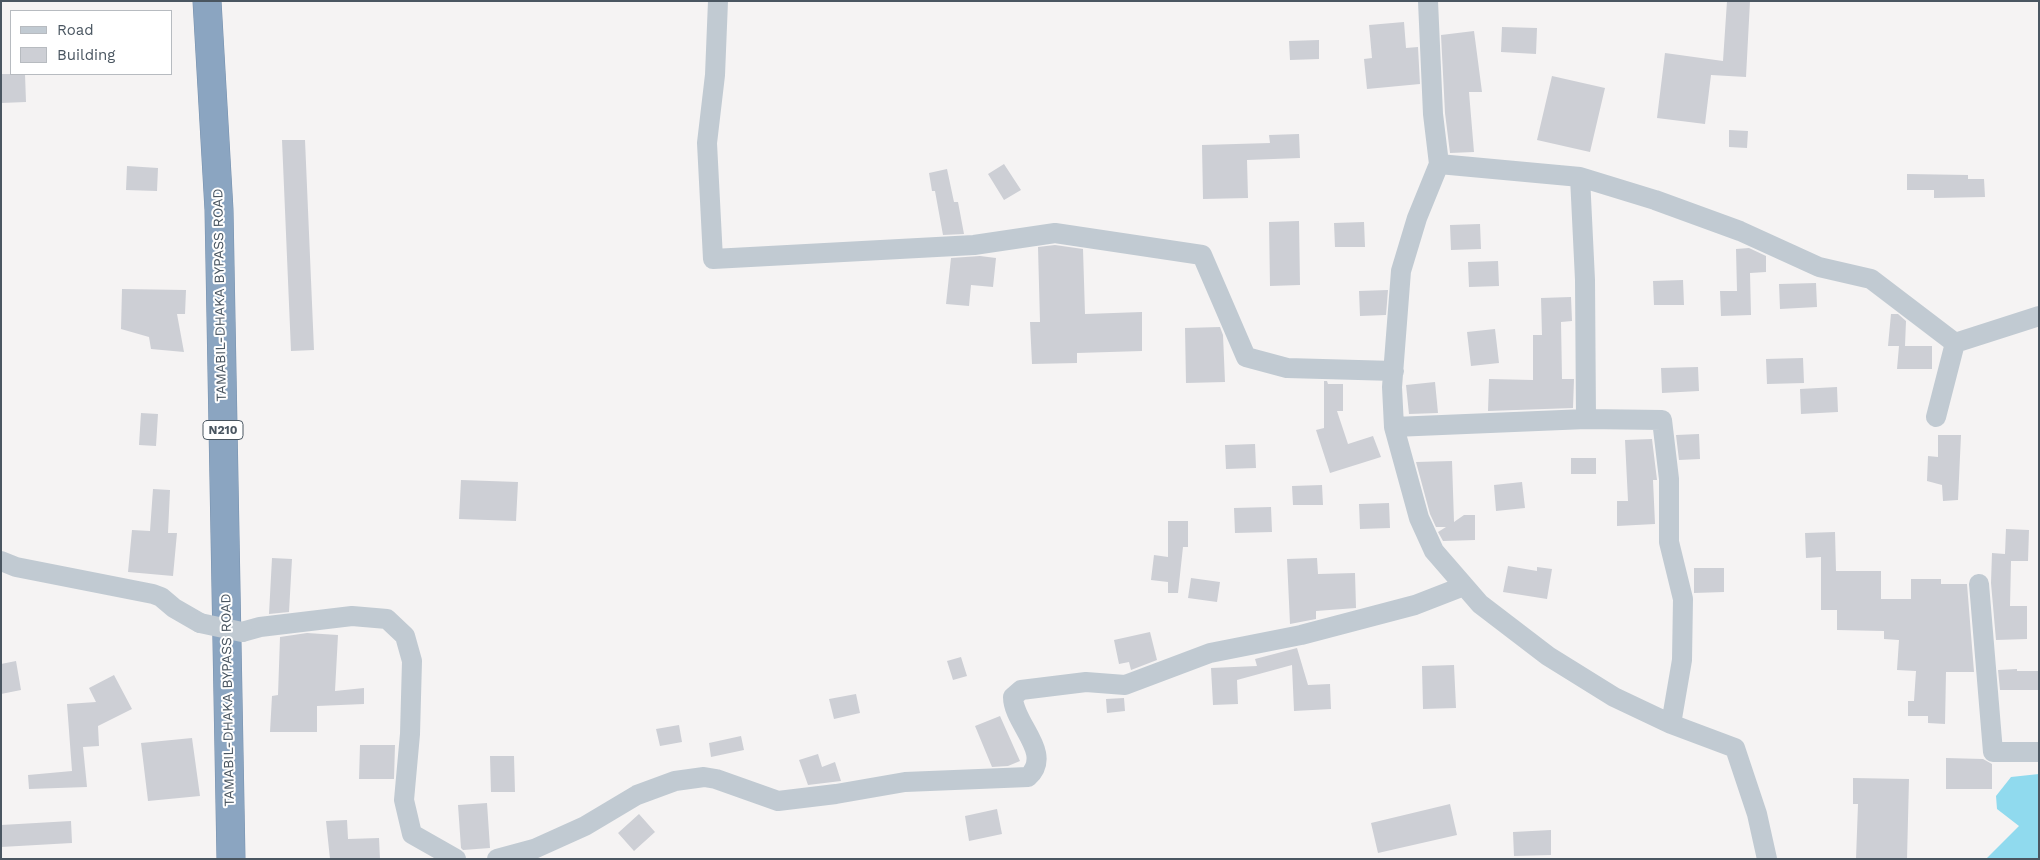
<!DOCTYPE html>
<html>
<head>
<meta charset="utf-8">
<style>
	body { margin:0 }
	#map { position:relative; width:2040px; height:860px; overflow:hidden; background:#f5f3f3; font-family:"Work Sans",sans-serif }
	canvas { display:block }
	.frame { position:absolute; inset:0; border:2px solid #4a5661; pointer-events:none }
	.legend { position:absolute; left:10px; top:10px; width:162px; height:65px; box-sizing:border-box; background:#fff; border:1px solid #b7bbc0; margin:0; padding:6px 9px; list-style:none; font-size:15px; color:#4a5661 }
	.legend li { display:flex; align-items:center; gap:10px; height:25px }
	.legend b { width:25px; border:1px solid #b7bbc0 }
</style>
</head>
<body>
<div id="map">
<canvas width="2040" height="860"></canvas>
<div class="frame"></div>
<ul class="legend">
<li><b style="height:6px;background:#c1cad2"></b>Road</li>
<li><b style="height:14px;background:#cdcfd5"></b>Building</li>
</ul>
</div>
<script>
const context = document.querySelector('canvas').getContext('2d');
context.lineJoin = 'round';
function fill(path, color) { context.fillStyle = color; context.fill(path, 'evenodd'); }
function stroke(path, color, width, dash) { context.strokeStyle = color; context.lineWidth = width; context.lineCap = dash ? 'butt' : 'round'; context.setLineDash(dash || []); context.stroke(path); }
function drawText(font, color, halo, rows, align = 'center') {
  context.font = font + ' "Work Sans",sans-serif'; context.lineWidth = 4; context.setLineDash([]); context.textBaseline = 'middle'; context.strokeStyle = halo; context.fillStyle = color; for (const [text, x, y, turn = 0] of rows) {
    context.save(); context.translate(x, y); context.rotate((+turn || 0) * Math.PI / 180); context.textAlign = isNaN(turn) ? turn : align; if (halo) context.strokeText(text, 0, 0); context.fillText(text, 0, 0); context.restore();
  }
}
fill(new Path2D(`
	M 2039,774 L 2039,859 L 1986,859 L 2019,826 L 1997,809 L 1996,796 L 2011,777 Z`), '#90daee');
fill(new Path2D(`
	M 1727,1 L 1750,1 L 1746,77 L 1711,75 L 1705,124 L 1657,118 L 1665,53 L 1723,61 Z
	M 1404,22 L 1406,48 L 1418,47 L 1420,84 L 1367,89 L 1364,59 L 1372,58 L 1369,25 Z
	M 1502,27 L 1537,28 L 1536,54 L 1501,52 Z
	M 1474,31 L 1482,92 L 1469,92 L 1474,152 L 1450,153 L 1445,113 L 1441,35 Z
	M 1319,40 L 1319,59 L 1290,60 L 1289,41 Z
	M 1,74 L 25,74 L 26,102 L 1,103 Z
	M 1552,76 L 1605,88 L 1590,152 L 1537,140 Z
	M 1729,130 L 1748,131 L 1747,148 L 1729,147 Z
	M 1299,134 L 1300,158 L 1247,160 L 1248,198 L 1203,199 L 1202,145 L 1270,143 L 1269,135 Z
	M 282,140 L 305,140 L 314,350 L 291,351 Z
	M 1004,164 L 1021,190 L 1004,200 L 988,174 Z
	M 127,166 L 158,168 L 157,191 L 126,190 Z
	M 947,169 L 954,202 L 958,202 L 964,234 L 943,235 L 935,191 L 932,191 L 929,173 Z
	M 1907,174 L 1968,175 L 1968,179 L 1984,179 L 1985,197 L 1934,198 L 1934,190 L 1907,190 Z
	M 1299,221 L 1300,285 L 1270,286 L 1269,222 Z
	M 1364,222 L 1365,247 L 1335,247 L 1334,223 Z
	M 1480,224 L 1481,249 L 1451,250 L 1450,225 Z
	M 1055,245 L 1083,249 L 1085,314 L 1142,312 L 1142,351 L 1077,353 L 1077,363 L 1032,364 L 1030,322 L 1040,322 L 1038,247 Z
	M 1749,248 L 1766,256 L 1766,272 L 1750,273 L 1751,315 L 1721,316 L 1720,291 L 1737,291 L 1736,249 Z
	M 980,256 L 996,258 L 993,287 L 971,285 L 969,306 L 946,304 L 951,258 Z
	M 1498,261 L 1499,286 L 1469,287 L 1468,262 Z
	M 1683,280 L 1684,305 L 1654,305 L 1653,281 Z
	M 1816,283 L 1817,307 L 1780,309 L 1779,284 Z
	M 122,289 L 186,290 L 185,314 L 177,314 L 184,352 L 151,349 L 149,337 L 121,329 Z
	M 1388,290 L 1386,315 L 1360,316 L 1359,291 Z
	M 1571,297 L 1572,321 L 1561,322 L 1562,379 L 1574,379 L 1573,408 L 1488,411 L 1489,379 L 1533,380 L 1533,335 L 1542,335 L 1541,298 Z
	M 1891,314 L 1898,314 L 1906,321 L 1905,346 L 1932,346 L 1932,369 L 1897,369 L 1899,346 L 1888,346 Z
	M 1220,327 L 1223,335 L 1225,382 L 1186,383 L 1185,328 Z
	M 1495,329 L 1499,363 L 1471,366 L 1467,332 Z
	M 1803,358 L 1804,383 L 1767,384 L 1766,359 Z
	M 1698,367 L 1699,391 L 1662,393 L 1661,368 Z
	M 1324,381 L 1327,381 L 1328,384 L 1343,384 L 1343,411 L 1337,411 L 1348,444 L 1373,436 L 1381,457 L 1330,473 L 1316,430 L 1324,428 Z
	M 1435,382 L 1438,413 L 1409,414 L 1406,385 Z
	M 1837,387 L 1838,412 L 1801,414 L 1800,389 Z
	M 141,413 L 158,414 L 156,446 L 139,445 Z
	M 1699,434 L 1700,459 L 1679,460 L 1676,435 Z
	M 1938,435 L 1961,435 L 1958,500 L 1943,501 L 1942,485 L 1927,481 L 1928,456 L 1938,457 Z
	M 1652,439 L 1657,480 L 1653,480 L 1655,524 L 1617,526 L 1617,501 L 1628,501 L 1625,440 Z
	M 1255,444 L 1256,468 L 1226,469 L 1225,445 Z
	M 1571,458 L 1596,458 L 1596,474 L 1571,474 Z
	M 1452,461 L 1454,522 L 1464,515 L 1475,515 L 1475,540 L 1443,541 L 1438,532 L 1446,527 L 1436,527 L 1430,514 L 1416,462 Z
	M 461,480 L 518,482 L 516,521 L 459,519 Z
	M 1522,482 L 1525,508 L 1496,511 L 1494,485 Z
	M 1322,485 L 1323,505 L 1293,505 L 1292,486 Z
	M 153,489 L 170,490 L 168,533 L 177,533 L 173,576 L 128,572 L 132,530 L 150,531 Z
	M 1389,503 L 1390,528 L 1360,529 L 1359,504 Z
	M 1271,507 L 1272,532 L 1235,533 L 1234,508 Z
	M 1168,521 L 1188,521 L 1188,547 L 1183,547 L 1178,593 L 1168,593 L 1168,582 L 1151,580 L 1154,555 L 1168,557 Z
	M 2006,529 L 2029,530 L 2028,561 L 2011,561 L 2010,606 L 2027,606 L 2027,639 L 1996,640 L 1991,583 L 1992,553 L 2005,554 Z
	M 1835,532 L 1836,571 L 1881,571 L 1881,599 L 1911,599 L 1911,579 L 1941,579 L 1941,584 L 1967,584 L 1974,672 L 1946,672 L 1945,724 L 1928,723 L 1928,716 L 1908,716 L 1908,701 L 1914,701 L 1916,671 L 1897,670 L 1899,640 L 1884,639 L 1884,631 L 1837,630 L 1837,610 L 1821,610 L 1821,557 L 1806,558 L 1805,533 Z
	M 272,558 L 292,559 L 289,612 L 269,614 Z
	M 1317,558 L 1318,574 L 1355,573 L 1356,608 L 1316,611 L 1316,619 L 1290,624 L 1287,559 Z
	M 1508,566 L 1537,571 L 1537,567 L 1552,569 L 1547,599 L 1503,592 Z
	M 1694,568 L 1724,568 L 1724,592 L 1694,593 Z
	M 1191,578 L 1220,582 L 1217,602 L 1188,598 Z
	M 1150,632 L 1157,660 L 1131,670 L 1129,662 L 1119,664 L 1114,640 Z
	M 307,633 L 338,635 L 335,691 L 364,688 L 364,704 L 317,706 L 317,732 L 270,732 L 272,696 L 278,695 L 280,637 Z
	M 1297,648 L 1308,685 L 1330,684 L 1331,709 L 1294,711 L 1292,665 L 1237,680 L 1238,704 L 1213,705 L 1211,668 L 1257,666 L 1255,659 Z
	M 961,657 L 967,676 L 953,680 L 947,661 Z
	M 16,661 L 21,690 L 1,694 L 1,664 Z
	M 1454,665 L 1456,708 L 1423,709 L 1422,666 Z
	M 2017,669 L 2017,671 L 2039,671 L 2039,690 L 2000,690 L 1998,670 Z
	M 114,675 L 132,709 L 98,726 L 99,746 L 83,747 L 87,787 L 29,789 L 28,775 L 72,771 L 67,704 L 96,702 L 89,688 Z
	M 856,694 L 860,713 L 834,719 L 829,699 Z
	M 1124,698 L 1125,711 L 1107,713 L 1106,699 Z
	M 1000,716 L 1020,761 L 1008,766 L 992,767 L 975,726 Z
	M 679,725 L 682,742 L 660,746 L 656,729 Z
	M 741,736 L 744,750 L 711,757 L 709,743 Z
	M 192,738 L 200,796 L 148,801 L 141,743 Z
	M 360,745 L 395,745 L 394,779 L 359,779 Z
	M 818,754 L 822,767 L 835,762 L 841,781 L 808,785 L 799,760 Z
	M 490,756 L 514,756 L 515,792 L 491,792 Z
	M 1946,758 L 1983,759 L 1992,764 L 1992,789 L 1946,789 Z
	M 1853,778 L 1909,779 L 1907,859 L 1856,859 L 1858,804 L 1853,804 Z
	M 487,803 L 490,848 L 463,850 L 461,848 L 458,805 Z
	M 1450,804 L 1457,835 L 1378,853 L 1371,823 Z
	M 997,809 L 1002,834 L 969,841 L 965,816 Z
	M 639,814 L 655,832 L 634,851 L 618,833 Z
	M 347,820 L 348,839 L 379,838 L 380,859 L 330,859 L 326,821 Z
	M 71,821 L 72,843 L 1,847 L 1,825 Z
	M 1551,830 L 1551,855 L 1514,856 L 1513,832 Z`), '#cdcfd5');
const highway = new Path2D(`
	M 207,1 L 219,210 L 231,859`);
stroke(highway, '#7690ad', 29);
stroke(new Path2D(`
	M 718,1 L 715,75 L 707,143 L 713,259 L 974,245 L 1055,233 L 1202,255 L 1246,357 L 1287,368 L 1394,371
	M 1428,1 L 1433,114 L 1439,164 L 1417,218 L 1401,271 L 1392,387 L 1394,427 L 1419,518 L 1434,551 L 1480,604 L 1548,656 L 1614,697 L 1671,724 L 1735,748 L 1757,814 L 1767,859
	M 1439,164 L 1580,177 L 1655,200 L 1740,231 L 1819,267 L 1871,279 L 1955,343 L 2039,316
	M 1580,177 L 1585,280 L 1586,419
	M 1936,417 L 1955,343
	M 1394,427 L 1586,419 L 1662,420 L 1669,479 L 1669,542 L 1683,599 L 1682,660 L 1671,724
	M 1,561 L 16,567 L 153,594 L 161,597 L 174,608 L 200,623
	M 1979,584 L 1993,752 L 2039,752
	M 242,632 L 260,627 L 352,616 L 387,619 L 405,636 L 412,661 L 410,734 L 404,800 L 412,834 L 456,859
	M 497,859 L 534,849 L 585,826 L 637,795 L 675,781 L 704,777 L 716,779 L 778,801 L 836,794 L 905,782 L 1028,777 C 1054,753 1013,724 1013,697 L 1021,690 L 1086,682 L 1125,685 L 1210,653 L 1301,635 L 1415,605 L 1464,586`), '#c1cad2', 20);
stroke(highway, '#8ba5c1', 28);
stroke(new Path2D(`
	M 200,623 L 242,632`), '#c1cad2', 20);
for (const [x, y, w] of [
	[223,430,40]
]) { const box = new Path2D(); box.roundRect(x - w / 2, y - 9.5, w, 19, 4); context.fillStyle = '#fff'; context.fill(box); stroke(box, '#4a5661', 1); }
drawText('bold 12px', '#4a5661', null, [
	["N210",223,430]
]);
drawText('14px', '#4a5661', '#fff', [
	["TAMABIL-DHAKA BYPASS ROAD",220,295,-91],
	["TAMABIL-DHAKA BYPASS ROAD",228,700,-91]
]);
</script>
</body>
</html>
